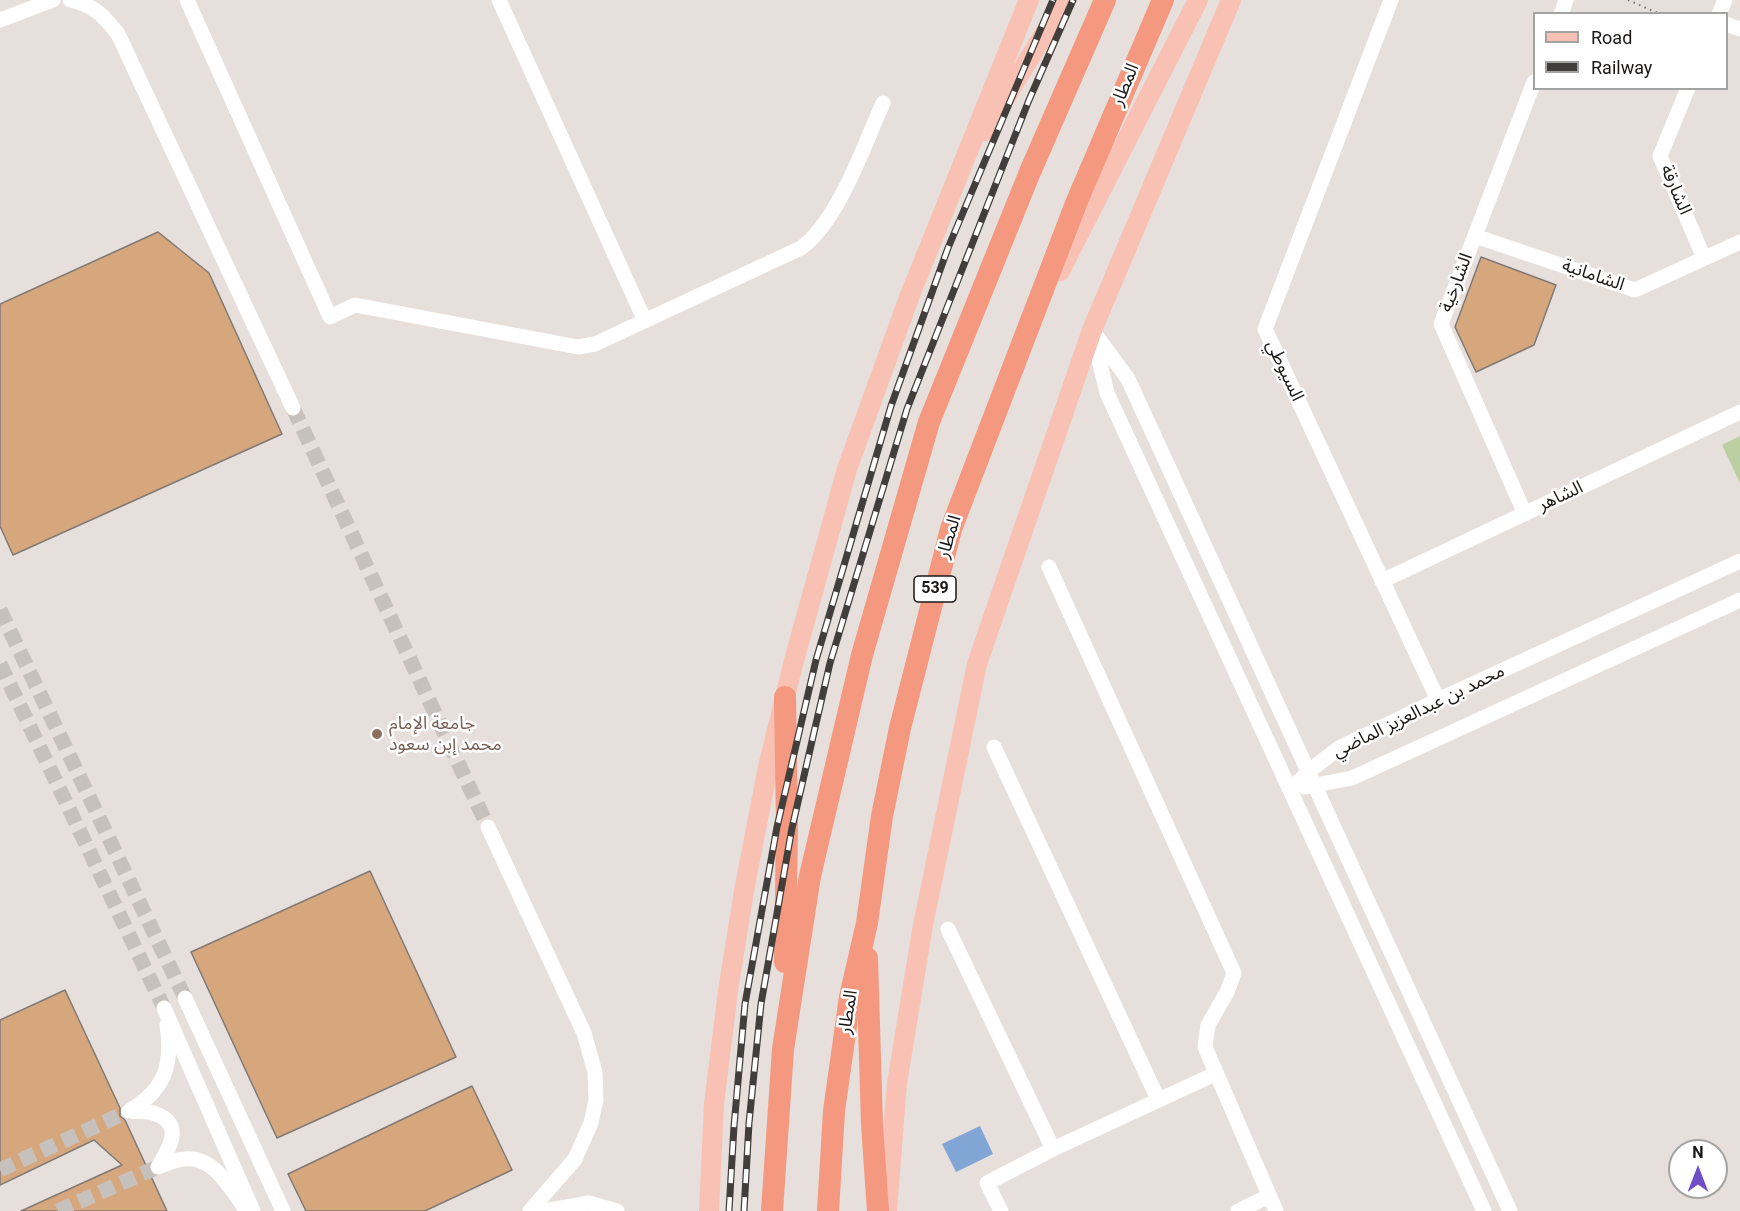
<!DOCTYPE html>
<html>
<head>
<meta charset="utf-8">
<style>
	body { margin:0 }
	#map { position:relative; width:1740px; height:1211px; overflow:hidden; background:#e6dfdb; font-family:Roboto,sans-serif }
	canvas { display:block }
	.legend { position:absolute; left:1533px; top:12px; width:195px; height:78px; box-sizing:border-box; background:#fff; border:2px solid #a3a3a2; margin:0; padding:8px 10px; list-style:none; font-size:18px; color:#1a1816 }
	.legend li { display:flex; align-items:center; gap:12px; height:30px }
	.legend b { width:30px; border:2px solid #a3a3a2 }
	.north { position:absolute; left:1668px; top:1139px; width:60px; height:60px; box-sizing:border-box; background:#fff; border:2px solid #a3a3a2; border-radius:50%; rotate:0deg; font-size:16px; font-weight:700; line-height:24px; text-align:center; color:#1a1816 }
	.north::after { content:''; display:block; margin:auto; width:21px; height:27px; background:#704ec7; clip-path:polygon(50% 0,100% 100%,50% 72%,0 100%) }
</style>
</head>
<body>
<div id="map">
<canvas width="1740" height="1211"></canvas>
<ul class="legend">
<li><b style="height:8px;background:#f8c1b3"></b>Road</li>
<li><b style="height:8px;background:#413e3c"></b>Railway</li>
</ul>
<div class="north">N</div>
</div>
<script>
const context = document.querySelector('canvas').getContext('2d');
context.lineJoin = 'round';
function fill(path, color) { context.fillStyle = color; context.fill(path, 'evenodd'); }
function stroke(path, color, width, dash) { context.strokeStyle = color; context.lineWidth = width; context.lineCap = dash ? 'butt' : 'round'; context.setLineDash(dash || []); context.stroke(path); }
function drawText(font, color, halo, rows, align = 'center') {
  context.font = font + ' Roboto,"Noto Sans Arabic",sans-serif'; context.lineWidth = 5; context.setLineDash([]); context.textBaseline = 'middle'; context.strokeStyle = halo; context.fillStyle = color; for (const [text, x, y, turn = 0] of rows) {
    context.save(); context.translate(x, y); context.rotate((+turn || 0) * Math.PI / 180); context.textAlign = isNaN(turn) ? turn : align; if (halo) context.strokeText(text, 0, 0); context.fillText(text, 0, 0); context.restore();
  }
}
fill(new Path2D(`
	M 1740,436 L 1740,483 L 1722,445 Z`), '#bbcfa3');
fill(new Path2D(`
	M 980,1126 L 993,1154 L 956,1172 L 942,1144 Z`), '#81a6d5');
const building = new Path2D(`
	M 158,232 L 209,273 L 282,434 L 13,555 L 0,526 L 0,304 Z
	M 1481,257 L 1556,285 L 1534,345 L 1476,372 L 1455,327 Z
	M 370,871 L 456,1057 L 277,1138 L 191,952 Z
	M 65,990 L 120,1108 L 120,1116 L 125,1120 L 167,1211 L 21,1211 L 122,1165 L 94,1140 L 0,1185 L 0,1020 Z
	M 472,1086 L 512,1170 L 425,1211 L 306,1211 L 288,1174 Z`);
fill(building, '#d6a67d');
stroke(building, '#807a76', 1.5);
stroke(new Path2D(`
	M 293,408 L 488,827
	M 0,610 L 185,998
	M 0,664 L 164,1008
	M 0,1170 L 129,1111
	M 58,1211 L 158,1167`), '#c7c1bd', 15, [15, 8]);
stroke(new Path2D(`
	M 1628,0 L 1660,14`), '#787471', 2, [1.5, 4.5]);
stroke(new Path2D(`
	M 70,0 C 94,5 103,15 118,34 L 293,408
	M 187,0 L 330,317 L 355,305 L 578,347 L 595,344 L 801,248 C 839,220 863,147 883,103
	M 499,0 L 645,321
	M 1391,0 L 1265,329 L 1438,700
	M 1561,14 L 1566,0
	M 1719,14 L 1725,0
	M 0,20 L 53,0
	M 1726,24 L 1740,29
	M 1688,88 L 1660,156 L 1704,258
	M 1475,236 L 1635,290 L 1740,242
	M 1092,330 L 1128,379 L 1510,1211
	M 1094,339 L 1107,393 L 1484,1211
	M 1525,514 L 1441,324 L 1534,82
	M 1049,567 L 1234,973 L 1227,992 L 1208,1025 L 1205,1047 L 1276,1211
	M 1382,581 L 1740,412
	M 994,747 L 1158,1099
	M 1305,787 L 1352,778 L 1740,600
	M 1290,790 L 1308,772 L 1339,748 L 1438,700 L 1740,561
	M 488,827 L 584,1033 L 595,1072 L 596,1100 L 591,1123 L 575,1159 L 530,1211
	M 948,929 L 1053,1149
	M 185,998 L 283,1211
	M 164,1008 L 253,1211
	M 129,1111 C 165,1090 173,1065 167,1025
	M 129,1111 C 137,1112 146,1111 153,1113 C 185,1123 170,1147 158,1167
	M 158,1167 C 167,1164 176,1159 185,1159 C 215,1156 231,1190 247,1211
	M 544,1211 L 589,1203 L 617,1211
	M 1001,1211 L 987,1183 L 1053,1149 L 1215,1074
	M 1238,1211 L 1269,1196`), '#fff', 15);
stroke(new Path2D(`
	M 985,131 L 1065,0
	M 1060,271 L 1198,0
	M 709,1211 L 714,1104 L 728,991 L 744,891 L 768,767 L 793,664 L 847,469 L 910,295 L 1029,0
	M 887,1211 L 897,1083 L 923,925 L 977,664 L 1092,330 L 1231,0`), '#f8c1b3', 20);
stroke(new Path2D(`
	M 867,958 L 872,1125 L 878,1211
	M 785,962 L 787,825 L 785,697
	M 772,1211 L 783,1049 L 810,876 L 862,655 L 929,422 L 1030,172 L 1105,0
	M 828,1211 L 834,1111 L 850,997 L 867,923 L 882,816 L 900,728 L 951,529 L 1077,201 L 1163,0`), '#f49880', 22);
const rail = new Path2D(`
	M 729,1211 L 734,1126 L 745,1004 L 777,827 L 816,660 L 891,406 L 948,248 L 1053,0
	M 744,1211 L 749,1123 L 761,1004 L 792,828 L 830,663 L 907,409 L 1029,100 L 1073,0`);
stroke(rail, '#413e3c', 7);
stroke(rail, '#fff', 4.5, [14]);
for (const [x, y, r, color] of [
	[377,734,6,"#8d6e63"]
]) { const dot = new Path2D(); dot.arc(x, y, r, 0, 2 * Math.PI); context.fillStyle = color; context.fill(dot); stroke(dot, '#fff', 2); }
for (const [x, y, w] of [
	[935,589,42]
]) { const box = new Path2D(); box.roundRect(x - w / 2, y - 13, w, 26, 4.5); context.fillStyle = '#fff'; context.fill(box); stroke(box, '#1a1816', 1.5); }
drawText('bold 16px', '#1a1816', null, [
	["539",935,589]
]);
drawText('18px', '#1a1816', '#fff', [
	["المطار",1126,85,-67],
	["الشارقة",1675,190,67],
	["الشامانية",1593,276,19],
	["الشارخية",1457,283,-69],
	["السيوطي",1284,371,65],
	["الشاهر",1561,497,-25],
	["المطار",950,537,-73],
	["محمد بن عبدالعزيز الماضي",1419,712,-26],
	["المطار",849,1012,-81]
]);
drawText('18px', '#785e54', '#fff', [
	["جامعة الإمام",389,724],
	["محمد إبن سعود",389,745]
], 'left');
</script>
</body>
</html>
